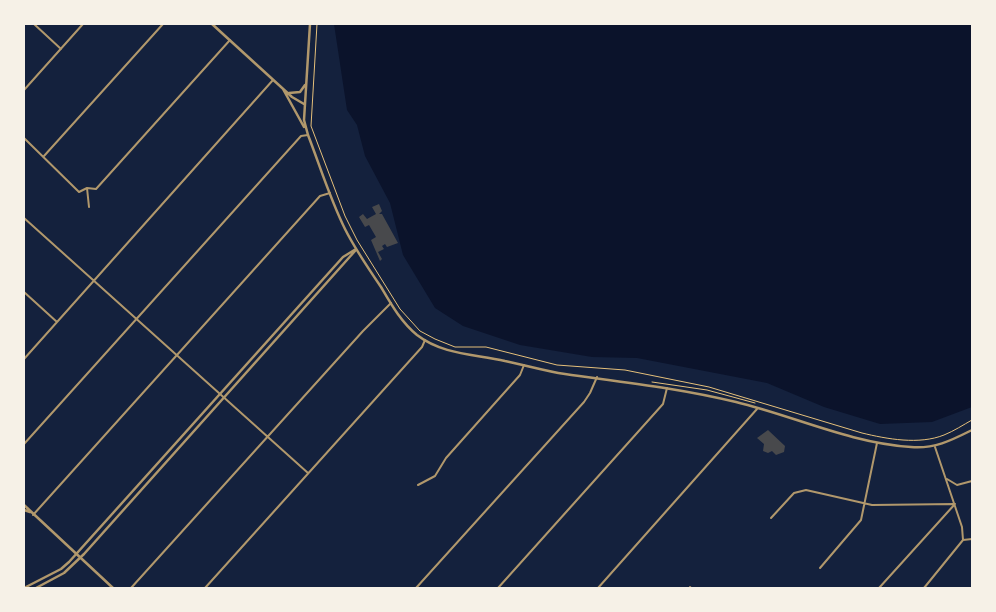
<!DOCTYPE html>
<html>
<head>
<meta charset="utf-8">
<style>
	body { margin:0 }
	#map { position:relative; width:996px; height:612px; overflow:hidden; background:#14213d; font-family:"Fira Sans",sans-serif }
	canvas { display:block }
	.frame { position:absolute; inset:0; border:25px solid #f6f1e7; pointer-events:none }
</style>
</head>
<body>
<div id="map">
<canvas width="996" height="612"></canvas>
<div class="frame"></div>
</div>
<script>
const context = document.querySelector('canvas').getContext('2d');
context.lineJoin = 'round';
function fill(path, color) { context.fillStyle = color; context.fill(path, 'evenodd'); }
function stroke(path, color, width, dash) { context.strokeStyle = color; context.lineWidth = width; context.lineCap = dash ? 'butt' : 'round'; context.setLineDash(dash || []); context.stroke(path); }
fill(new Path2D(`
	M 334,24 L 972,24 L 972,407 L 932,422 L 880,424 L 824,407 L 767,383 L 637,358 L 592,357 L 520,345 L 463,326 L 435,308 L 403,255 L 390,203 L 365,156 L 357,125 L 347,110 Z`), '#0b132b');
fill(new Path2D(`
	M 379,204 L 382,211 L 379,214 L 382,214 L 398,243 L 387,247 L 385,244 L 382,246 L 384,249 L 378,252 L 382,259 L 380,261 L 371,240 L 376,237 L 369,225 L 365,227 L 359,217 L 363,214 L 367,219 L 376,214 L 372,207 Z
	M 768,430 L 785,446 L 784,452 L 776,455 L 772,451 L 768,453 L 763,451 L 764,444 L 757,438 Z`), '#48494c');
stroke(new Path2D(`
	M 317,24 L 311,126 L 345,216 L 357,240 L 400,309 L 420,331 L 435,339 L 455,347 L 486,347 L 557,365 L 625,370 L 709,387 L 862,433 C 887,439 919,445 944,435 C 954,431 963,425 972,420
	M 652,382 L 707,390 L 755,403`), '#e5c07b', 1);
stroke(new Path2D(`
	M 34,24 L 61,49
	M 24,90 L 83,24
	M 24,138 L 79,192 L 87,188 L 96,189 L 230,40
	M 44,156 L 163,24
	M 87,188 L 89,207
	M 24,218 L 308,473
	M 24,292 L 57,322
	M 24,359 L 273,80
	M 24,444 L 301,136 L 308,135
	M 947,479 L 957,485 L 972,481
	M 418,485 L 435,476 L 446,458 L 520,375 L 524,365
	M 33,515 L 320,196 L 330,193
	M 771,518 L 794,493 L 806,490 L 872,505 L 955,504
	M 963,540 L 972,539
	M 820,568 L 861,520 L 877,443
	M 690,587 L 691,588
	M 131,588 L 363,331 L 391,303
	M 205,588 L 422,347 L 425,340
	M 416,588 L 584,402 L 590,393 L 597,377
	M 498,588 L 663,404 L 667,388
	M 598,588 L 757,409
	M 879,588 L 955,504
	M 924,588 L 963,540 L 962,527 L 935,447`), '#b1986c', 2);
stroke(new Path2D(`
	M 212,24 L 292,97 L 304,104
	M 310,24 L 304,120 L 308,135 C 320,166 330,199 345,229 C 355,249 368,268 381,287 C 391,304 401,322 417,335 C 443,355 475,354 505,361 C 525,365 545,371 565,374 C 622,382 679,388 736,402 C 794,416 850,443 911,447 C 935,449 952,440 972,430
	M 283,89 L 304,127
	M 289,93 L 300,92 L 305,85
	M 24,505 L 113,588
	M 24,510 L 30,512
	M 24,588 L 61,569 L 69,562 L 343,257 L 356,249
	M 36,588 L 64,573 L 84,554 L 355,251`), '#b1986c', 2.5);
</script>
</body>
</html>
